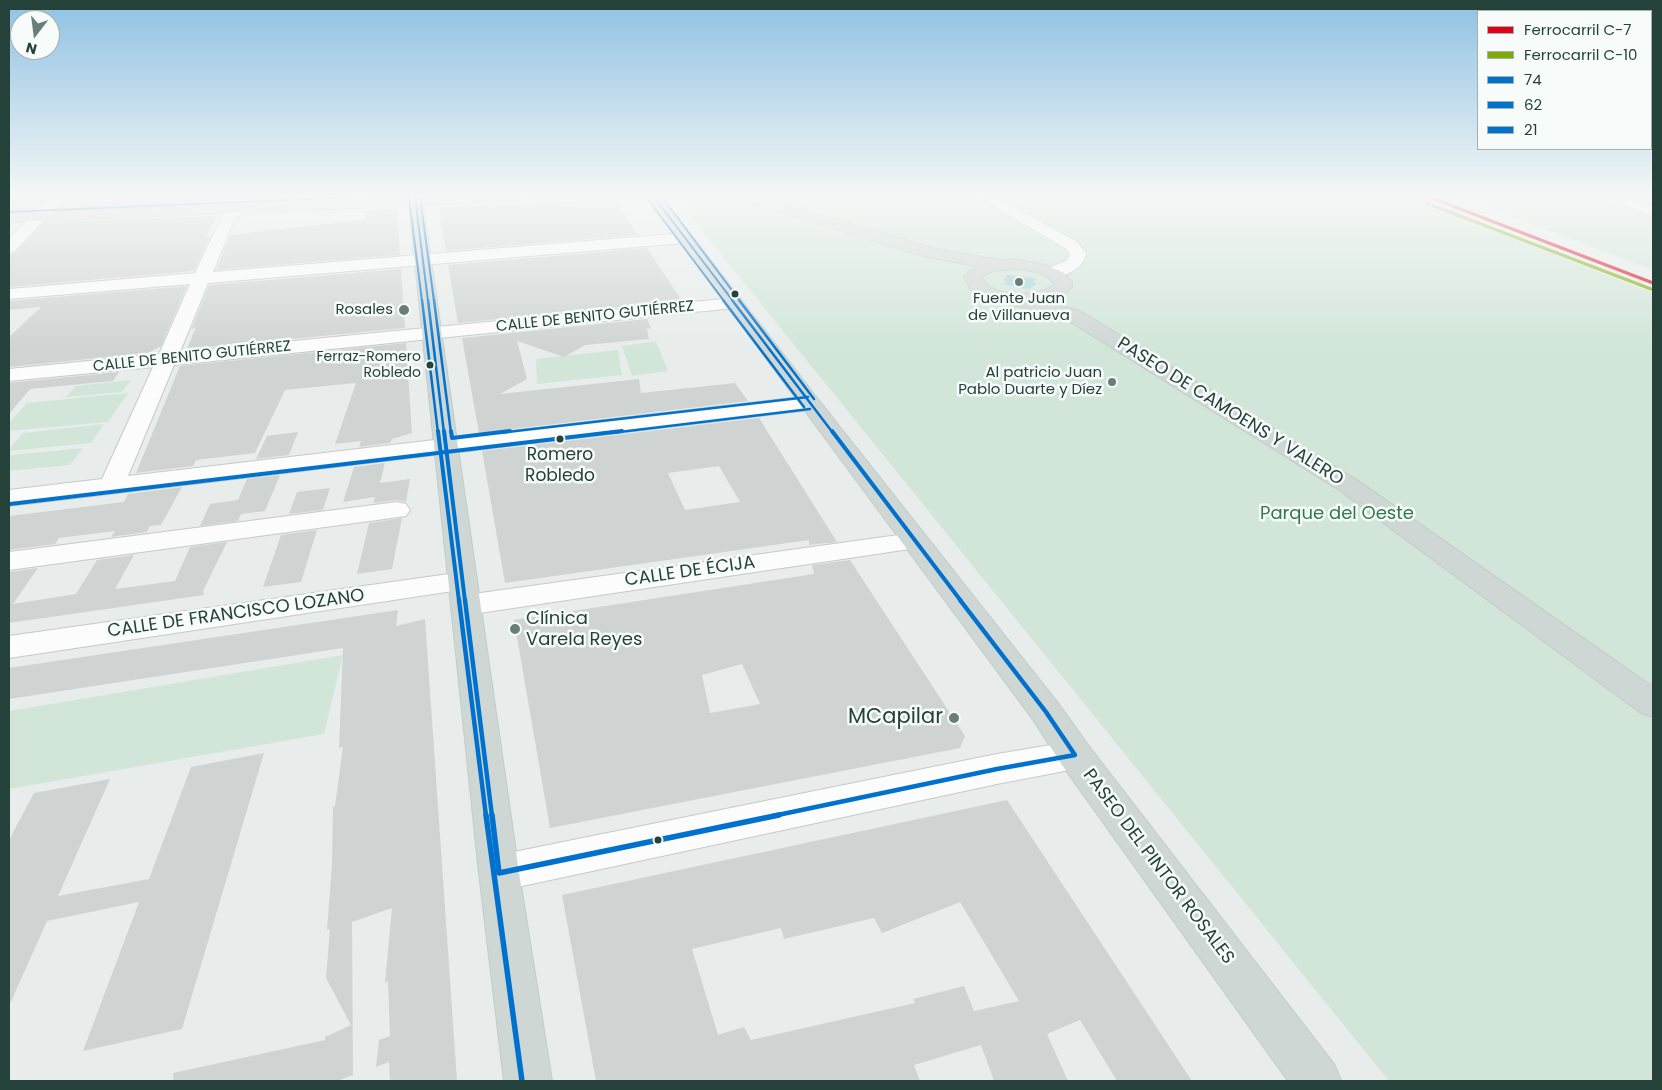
<!DOCTYPE html>
<html>
<head>
<meta charset="utf-8">
<style>
	body { margin:0 }
	#map { position:relative; width:1662px; height:1090px; overflow:hidden; background:#e8edeb; font-family:Poppins,sans-serif }
	canvas { display:block }
	.frame { position:absolute; inset:0; border:10px solid #24423a; pointer-events:none }
	.legend { position:absolute; left:1477px; top:10px; width:175px; height:140px; box-sizing:border-box; background:#f7fbf9; border:1px solid #a3b1ad; margin:0; padding:6px 9px; list-style:none; font-size:15px; color:#24423a }
	.legend li { display:flex; align-items:center; gap:10px; height:25px }
	.legend b { width:25px; border:1px solid #a3b1ad }
	.north { position:absolute; left:10px; top:10px; width:50px; height:50px; box-sizing:border-box; background:#f7fbf9; border:1px solid #a3b1ad; border-radius:50%; rotate:195deg; font-size:14px; font-weight:700; line-height:20px; text-align:center; color:#24423a }
	.north::after { content:''; display:block; margin:auto; width:18px; height:22px; background:#697e78; clip-path:polygon(50% 0,100% 100%,50% 72%,0 100%) }
</style>
</head>
<body>
<div id="map">
<canvas width="1662" height="1090"></canvas>
<div class="frame"></div>
<ul class="legend">
<li><b style="height:6px;background:#de0118"></b>Ferrocarril C-7</li>
<li><b style="height:6px;background:#7fab09"></b>Ferrocarril C-10</li>
<li><b style="height:6px;background:#0072ce"></b>74</li>
<li><b style="height:6px;background:#0072ce"></b>62</li>
<li><b style="height:6px;background:#0072ce"></b>21</li>
</ul>
<div class="north">N</div>
</div>
<script>
const context = document.querySelector('canvas').getContext('2d');
context.lineJoin = 'round';
function fill(path, color) { context.fillStyle = color; context.fill(path, 'evenodd'); }
function stroke(path, color, width, dash) { context.strokeStyle = color; context.lineWidth = width; context.lineCap = dash ? 'butt' : 'round'; context.setLineDash(dash || []); context.stroke(path); }
function drawText(font, color, halo, rows, align = 'center') {
  context.font = font + ' Poppins,sans-serif'; context.lineWidth = 5; context.setLineDash([]); context.textBaseline = 'middle'; context.strokeStyle = halo; context.fillStyle = color; for (const [text, x, y, turn = 0] of rows) {
    context.save(); context.translate(x, y); context.rotate((+turn || 0) * Math.PI / 180); context.textAlign = isNaN(turn) ? turn : align; if (halo) context.strokeText(text, 0, 0); context.fillText(text, 0, 0); context.restore();
  }
}
fill(new Path2D(`
	M 678,197 L 1407,197 L 1653,293 L 1653,1081 L 1389,1081 L 678,201 Z
	M 1458,197 L 1653,197 L 1653,270 Z
	M 656,341 L 668,371 L 632,376 L 622,346 Z
	M 618,350 L 622,375 L 537,384 L 536,359 Z
	M 131,380 L 122,392 L 66,397 L 76,386 Z
	M 128,393 L 108,422 L 9,431 L 9,423 L 27,403 Z
	M 104,424 L 91,443 L 9,451 L 9,449 L 23,433 Z
	M 83,448 L 70,465 L 9,471 L 9,457 L 11,455 Z
	M 343,655 L 324,734 L 9,789 L 9,711 Z`), '#d1e6d8');
fill(new Path2D(`
	M 1008,275 L 1034,278 L 1036,279 L 1033,282 L 1037,284 L 1028,289 L 1003,284 L 1006,282 L 1003,279 L 1007,278 L 1005,276 Z`), '#a9d4db');
fill(new Path2D(`
	M 9,197 L 47,197 L 34,211 L 9,212 Z
	M 67,197 L 226,197 L 223,203 L 55,210 Z
	M 614,199 L 638,235 L 446,251 L 438,207 Z
	M 397,208 L 400,255 L 216,270 L 230,235 L 367,219 L 367,210 Z
	M 217,216 L 206,238 L 210,237 L 194,271 L 9,287 L 9,255 L 16,252 L 44,222 Z
	M 647,248 L 682,301 L 458,323 L 448,265 Z
	M 401,269 L 405,328 L 187,349 L 196,327 L 191,330 L 209,285 Z
	M 187,286 L 161,346 L 148,353 L 9,367 L 9,337 L 41,307 L 9,310 L 9,301 Z
	M 647,319 L 651,328 L 647,329 L 649,339 L 585,345 L 564,357 L 517,341 L 527,379 L 500,394 L 639,379 L 641,393 L 735,383 L 748,401 L 479,433 L 462,338 Z
	M 406,343 L 412,433 L 392,439 L 390,443 L 359,447 L 361,441 L 335,444 L 356,383 L 285,390 L 255,453 L 196,460 L 193,466 L 136,473 L 180,366 Z
	M 119,372 L 113,381 L 30,389 L 9,414 L 9,383 Z
	M 759,418 L 837,542 L 809,545 L 809,540 L 505,583 L 482,451 ZM 719,466 L 740,502 L 685,510 L 668,473 Z
	M 298,432 L 289,455 L 256,459 L 267,436 Z
	M 385,463 L 380,483 L 410,479 L 406,502 L 397,500 L 373,503 L 375,497 L 343,502 L 354,467 Z
	M 280,475 L 265,511 L 241,514 L 238,521 L 200,526 L 210,504 L 238,500 L 247,479 Z
	M 182,487 L 161,525 L 150,526 L 147,532 L 111,537 L 115,531 L 59,538 L 55,544 L 9,550 L 9,516 L 124,502 L 128,494 Z
	M 330,488 L 323,510 L 289,514 L 297,492 Z
	M 402,518 L 392,569 L 357,574 L 369,523 Z
	M 317,530 L 301,582 L 263,587 L 281,535 Z
	M 227,542 L 203,591 L 204,595 L 9,623 L 9,572 L 38,568 L 13,604 L 76,594 L 97,560 L 134,555 L 115,589 L 175,581 L 190,547 Z
	M 850,560 L 965,736 L 960,748 L 550,828 L 514,620 L 814,574 L 812,565 ZM 742,664 L 760,704 L 710,713 L 702,675 Z
	M 398,610 L 396,626 L 425,619 L 457,1081 L 390,1081 L 389,1062 L 376,1067 L 379,1040 L 390,1036 L 388,981 L 385,983 L 392,908 L 352,922 L 353,1075 L 337,1081 L 174,1081 L 173,1073 L 325,1040 L 325,1037 L 351,1025 L 326,978 L 330,929 L 327,930 L 332,864 L 333,807 L 335,806 L 343,747 L 339,748 L 343,648 L 9,699 L 9,668 Z
	M 264,753 L 182,1029 L 83,1051 L 139,902 L 47,921 L 9,1006 L 9,840 L 34,793 L 110,779 L 58,896 L 149,879 L 191,767 Z
	M 1007,800 L 1192,1081 L 1117,1081 L 1080,1020 L 1047,1034 L 1068,1081 L 994,1081 L 981,1045 L 914,1065 L 920,1081 L 596,1081 L 562,895 ZM 960,902 L 1019,1001 L 974,1011 L 964,986 L 913,999 L 915,1003 L 751,1040 L 744,1027 L 718,1035 L 692,949 L 781,928 L 784,939 L 874,918 L 882,933 Z`), '#cfd4d2');
const minor = new Path2D(`
	M 50,197 L 65,197 L 15,251 L 9,253 L 9,239 Z
	M 386,197 L 384,200 C 368,204 348,209 331,205 L 329,202 L 331,199 L 336,198 Z
	M 978,197 L 996,197 L 1077,242 L 1086,253 C 1084,270 1062,279 1047,276 L 1044,272 C 1049,265 1061,265 1068,259 L 1070,254 L 1065,248 Z
	M 1601,197 L 1624,197 L 1653,206 L 1653,215 L 1603,200 Z
	M 244,204 L 249,205 L 251,208 L 249,211 L 235,218 L 213,272 L 684,233 L 690,235 L 692,238 L 690,241 L 684,243 L 208,283 L 180,352 L 734,298 L 740,299 L 743,303 L 740,307 L 734,308 L 174,365 L 128,476 L 809,396 L 817,398 L 820,403 L 817,408 L 809,410 L 9,506 L 9,490 L 102,479 L 153,367 L 9,381 L 9,369 L 159,354 L 190,284 L 9,299 L 9,289 L 195,273 L 224,212 Z
	M 397,502 L 406,504 L 410,510 L 406,516 L 9,570 L 9,552 Z
	M 913,533 L 923,535 L 927,541 L 923,547 L 466,615 L 455,612 L 451,605 L 455,598 L 466,595 Z
	M 463,572 L 473,574 L 477,581 L 473,588 L 9,658 L 9,636 Z
	M 1075,741 L 1088,745 L 1093,755 L 1088,765 L 1075,769 L 997,784 L 499,891 L 485,886 L 479,873 L 485,860 L 499,855 L 997,754 Z`);
const major = new Path2D(`
	M 408,197 L 528,197 L 521,201 L 423,205 L 519,873 L 552,1081 L 504,1081 L 479,873 L 409,206 L 9,222 L 9,214 Z
	M 647,197 L 662,197 L 817,398 L 1058,703 L 1088,745 L 1334,1064 L 1341,1081 L 1288,1081 L 1062,765 L 1034,721 Z
	M 738,197 L 761,197 L 932,248 L 999,260 L 1013,259 L 1046,265 L 1064,273 L 1072,282 L 1072,287 L 1061,297 L 1045,302 L 1080,311 L 1357,480 L 1653,687 L 1653,717 L 1641,713 L 1339,490 L 1066,319 L 979,296 L 970,289 L 964,276 L 976,266 L 924,256 L 740,200 ZM 1013,269 C 1026,270 1049,271 1054,285 C 1038,297 990,299 982,277 L 993,271 Z`);
stroke(minor, '#c5cac8', 2);
stroke(major, '#c3ccc9', 2);
fill(minor, '#fcfcfc');
fill(major, '#cfd7d5');
stroke(new Path2D(`
	M 415,197 L 428,301
	M 654,197 L 733,301`), '#0072ce', 2);
stroke(new Path2D(`
	M 428,300 L 444,433
	M 732,300 L 833,433`), '#0072ce', 2.5);
stroke(new Path2D(`
	M 444,431 L 465,601
	M 832,431 L 961,601`), '#0072ce', 4);
stroke(new Path2D(`
	M 465,600 L 492,816
	M 773,816 L 997,769 L 1075,755 L 1046,712 L 960,600`), '#0072ce', 4.5);
stroke(new Path2D(`
	M 492,815 L 499,873 L 779,815`), '#0072ce', 5.5);
stroke(new Path2D(`
	M 409,198 L 422,301
	M 649,201 L 724,301`), '#0072ce', 2);
stroke(new Path2D(`
	M 422,300 L 438,433
	M 723,300 L 804,407
	M 611,433 L 810,409`), '#0072ce', 2.5);
stroke(new Path2D(`
	M 438,431 L 459,601
	M 10,504 L 622,431`), '#0072ce', 4);
stroke(new Path2D(`
	M 459,600 L 486,816`), '#0072ce', 4.5);
stroke(new Path2D(`
	M 486,815 L 522,1081`), '#0072ce', 5.5);
stroke(new Path2D(`
	M 420,197 L 434,301
	M 662,197 L 740,301
	M 9,212 L 354,197`), '#0072ce', 2);
stroke(new Path2D(`
	M 434,300 L 451,433
	M 739,300 L 814,399
	M 499,433 L 808,397`), '#0072ce', 2.5);
stroke(new Path2D(`
	M 451,431 L 452,438 L 510,431`), '#0072ce', 4);
stroke(new Path2D(`
	M 1429,197 L 1653,283`), '#de0118', 3);
stroke(new Path2D(`
	M 1426,203 L 1651,289`), '#7fab09', 3);
const sky = context.createLinearGradient(0, 0, 0, 350);
sky.addColorStop(0, '#8fc1e3');
sky.addColorStop(0.56, '#f5f7f6');
sky.addColorStop(1, '#f5f7f600');
context.fillStyle = sky;
context.fillRect(0, 0, 1662, 350);
for (const [x, y, r, color] of [
	[1019,282,5,"#697e78"],
	[735,294,4.5,"#24423a"],
	[404,310,6,"#697e78"],
	[430,365,4.5,"#24423a"],
	[1112,382,5,"#697e78"],
	[560,439,4.5,"#24423a"],
	[515,629,6,"#697e78"],
	[954,718,6,"#697e78"],
	[658,840,4.5,"#24423a"]
]) { const dot = new Path2D(); dot.arc(x, y, r, 0, 2 * Math.PI); context.fillStyle = color; context.fill(dot); stroke(dot, '#f7fbf9', 2); }
drawText('14px', '#24423a', '#f7fbf9', [
	["Ferraz-Romero",421,357],
	["Robledo",421,373]
], 'right');
drawText('15px', '#24423a', '#f7fbf9', [
	["Fuente Juan",1019,299,"center"],
	["de Villanueva",1019,316,"center"],
	["Rosales",393,310],
	["Al patricio Juan",1102,373],
	["Pablo Duarte y Díez",1102,390]
], 'right');
drawText('15px', '#24423a', '#f7fbf9', [
	["CALLE DE BENITO GUTIÉRREZ",595,317,-6],
	["CALLE DE BENITO GUTIÉRREZ",192,357,-6]
]);
drawText('17px', '#24423a', '#f7fbf9', [
	["Romero",560,456],
	["Robledo",560,477]
]);
drawText('18px', '#24423a', '#f7fbf9', [
	["PASEO DE CAMOENS Y VALERO",1230,412,32],
	["CALLE DE ÉCIJA",690,572,-8],
	["CALLE DE FRANCISCO LOZANO",236,614,-8],
	["PASEO DEL PINTOR ROSALES",1158,867,53]
]);
drawText('18px', '#2d7a4b', '#f7fbf9', [
	["Parque del Oeste",1337,514]
]);
drawText('18px', '#24423a', '#f7fbf9', [
	["Clínica",526,619],
	["Varela Reyes",526,640]
], 'left');
drawText('21px', '#24423a', '#f7fbf9', [
	["MCapilar",943,718]
], 'right');
</script>
</body>
</html>
